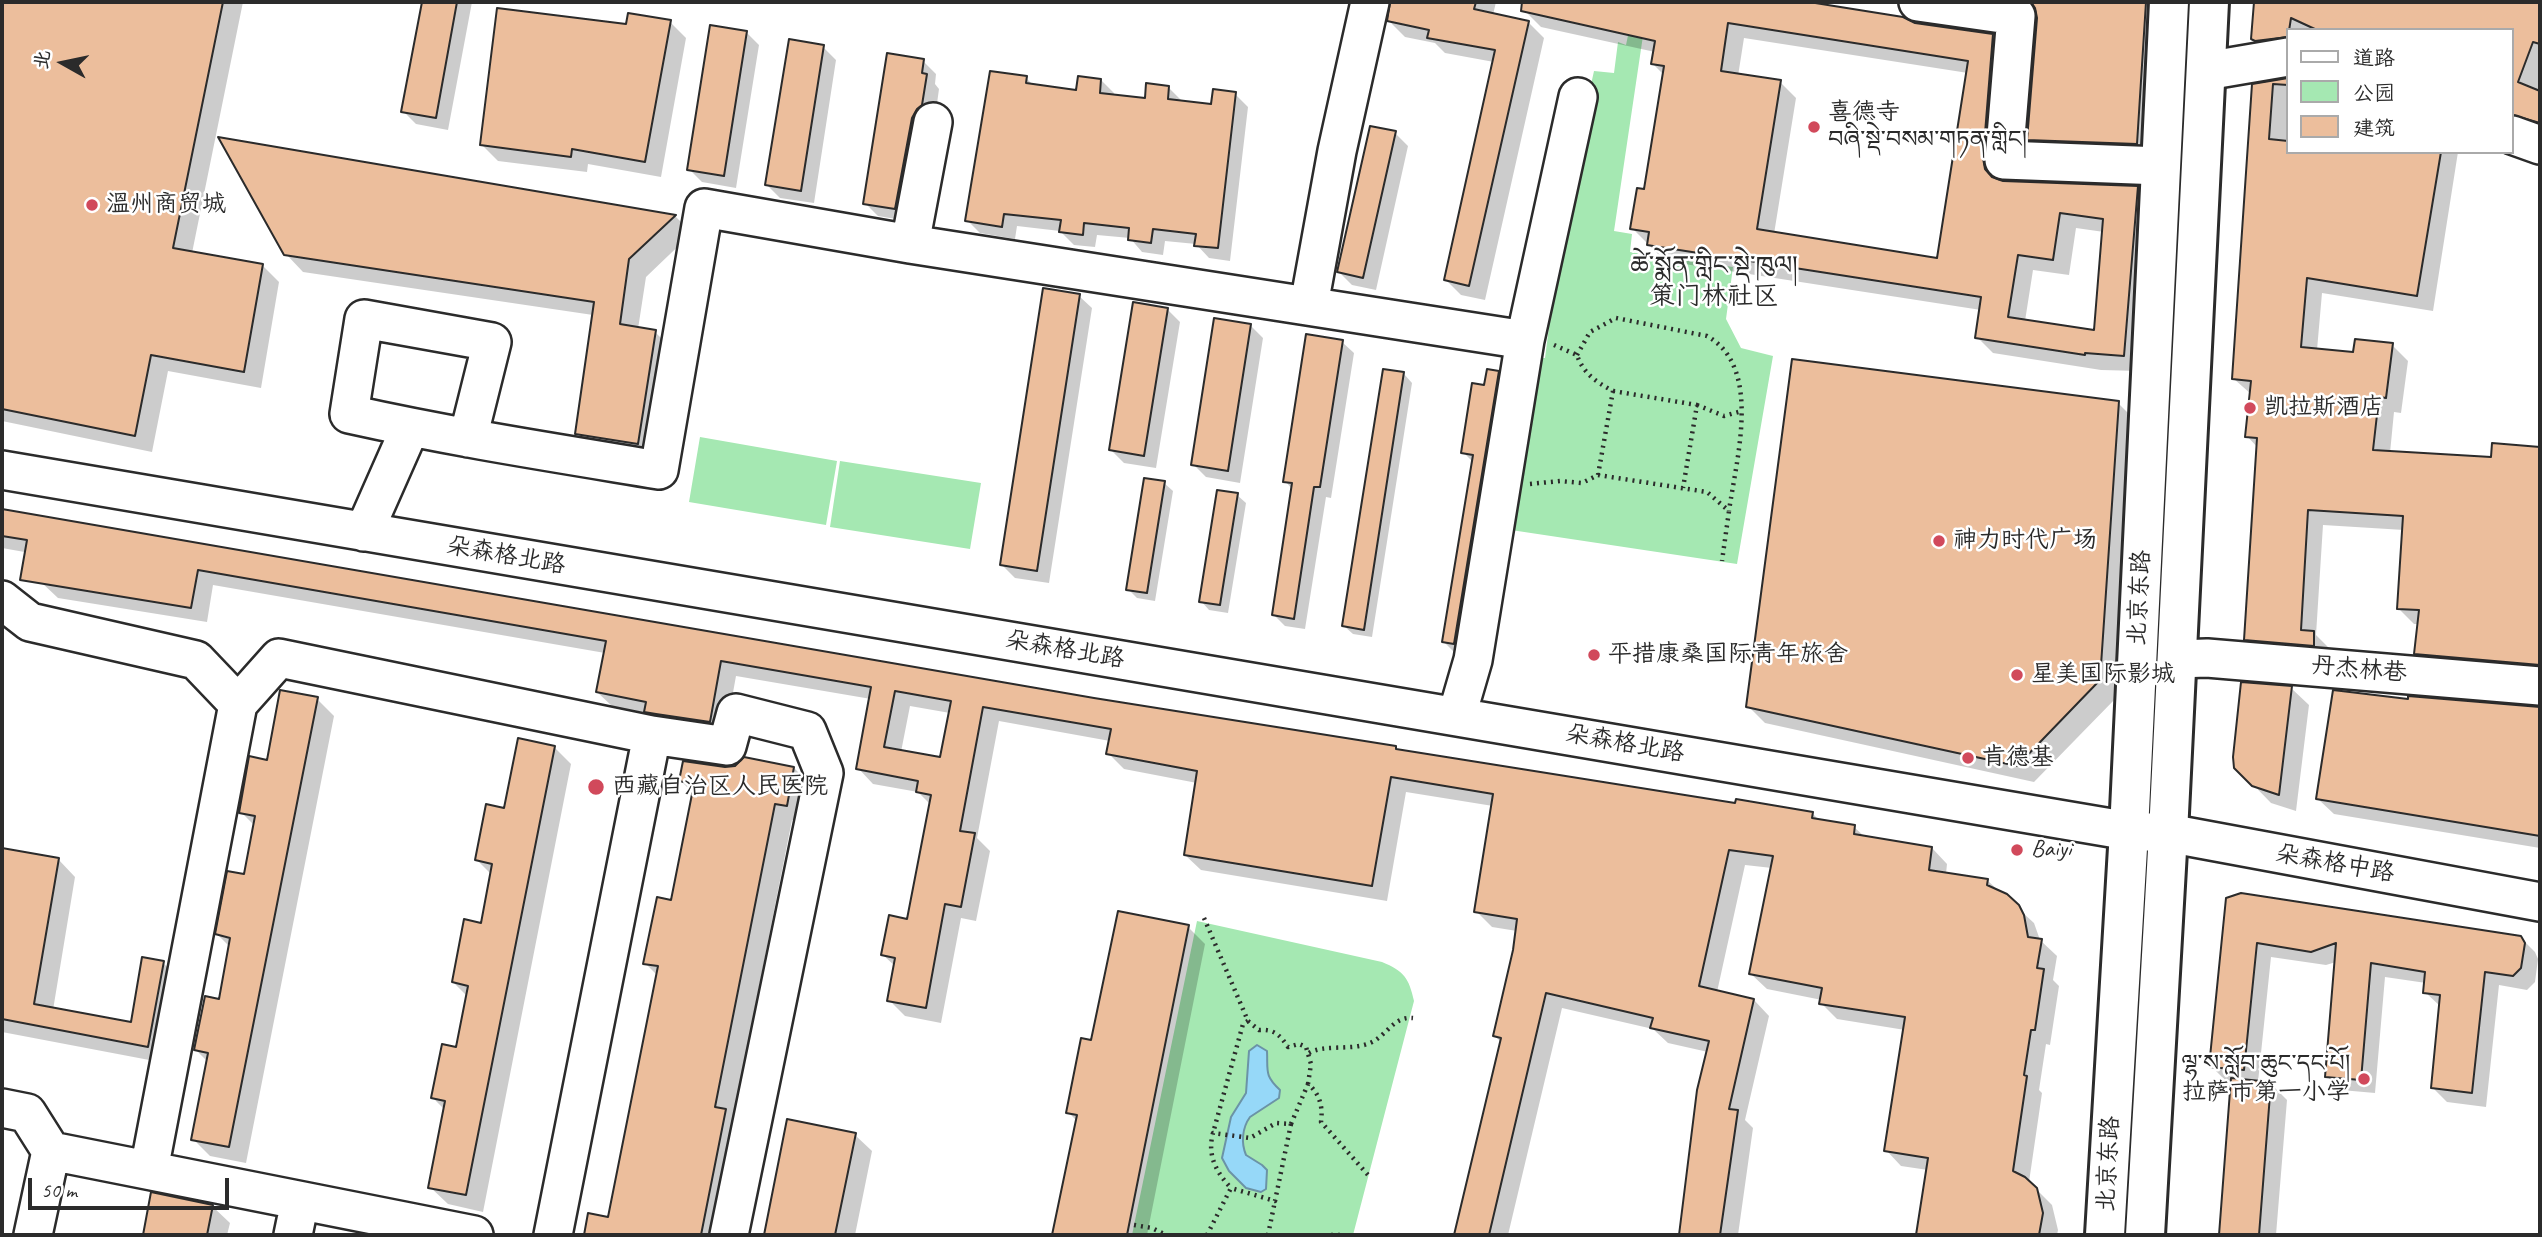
<!DOCTYPE html>
<html>
<head>
<meta charset="utf-8">
<style>
	body { margin:0 }
	#map { position:relative; width:2542px; height:1237px; overflow:hidden; background:#fff; font-family:Caveat,"LXGW WenKai TC",sans-serif }
	canvas { display:block }
	.frame { position:absolute; inset:0; border:4px solid #2b2b2b; pointer-events:none }
	.legend { position:absolute; left:2286px; top:28px; width:228px; height:126px; box-sizing:border-box; background:#fff; border:2px solid #aaa; margin:0; padding:9px 12px; list-style:none; font-size:21px; color:#2b2b2b }
	.legend li { display:flex; align-items:center; gap:14px; height:35px }
	.legend b { width:35px; border:2px solid #aaa }
	.north { position:absolute; left:28px; top:28px; width:70px; height:70px; -webkit-text-stroke:5px #fff; paint-order:stroke; rotate:279deg; font-size:19px; font-weight:700; line-height:28px; text-align:center; color:#2b2b2b }
	.north::after { content:''; display:block; margin:auto; width:24px; height:32px; background:#2b2b2b; clip-path:polygon(50% 0,100% 100%,50% 72%,0 100%) }
	.scale { position:absolute; left:28px; top:1178px; width:201px; height:32px; box-sizing:border-box; border:4px solid #2b2b2b; border-top:0; padding-left:9px; font-size:21px; line-height:24px; white-space:nowrap; color:#2b2b2b; -webkit-text-stroke:5px #fff; paint-order:stroke }
</style>
</head>
<body>
<div id="map">
<canvas width="2542" height="1237"></canvas>
<div class="frame"></div>
<ul class="legend">
<li><b style="height:9px;background:#fff"></b>道路</li>
<li><b style="height:19px;background:#a5e8b2"></b>公园</li>
<li><b style="height:19px;background:#ecbe9c"></b>建筑</li>
</ul>
<div class="north">北</div>
<div class="scale">50 m</div>
</div>
<script>
const context = document.querySelector('canvas').getContext('2d');
context.lineJoin = 'round';
function fill(path, color) { context.fillStyle = color; context.fill(path, 'evenodd'); }
function stroke(path, color, width, dash) { context.strokeStyle = color; context.lineWidth = width; context.lineCap = dash ? 'butt' : 'round'; context.setLineDash(dash || []); context.stroke(path); }
function drawText(font, color, halo, rows, align = 'center') {
  context.font = font + ' Caveat,"LXGW WenKai TC","Noto Serif Tibetan",sans-serif'; context.lineWidth = 5; context.setLineDash([]); context.textBaseline = 'middle'; context.strokeStyle = halo; context.fillStyle = color; for (const [text, x, y, turn = 0] of rows) {
    context.save(); context.translate(x, y); context.rotate((+turn || 0) * Math.PI / 180); context.textAlign = isNaN(turn) ? turn : align; if (halo) context.strokeText(text, 0, 0); context.fillText(text, 0, 0); context.restore();
  }
}
fill(new Path2D(`
	M 1635,2 L 1648,2 L 1614,231 L 1632,234 L 1630,252 L 1733,267 L 1726,319 L 1741,348 L 1773,356 L 1737,564 L 1511,530 L 1537,358 L 1545,358 L 1549,327 L 1538,324 L 1594,71 L 1614,73 L 1618,42 L 1626,45 Z
	M 700,437 L 837,461 L 826,525 L 689,502 Z
	M 840,461 L 981,483 L 970,549 L 830,527 Z
	M 1197,921 L 1382,962 C 1404,971 1409,978 1414,1001 L 1353,1235 L 1132,1235 Z`), '#a5e8b2');
const water = new Path2D(`
	M 1257,1045 L 1267,1051 C 1268,1071 1264,1075 1280,1090 L 1279,1098 L 1250,1117 C 1242,1128 1241,1143 1246,1155 L 1262,1165 L 1267,1170 L 1266,1189 L 1261,1192 L 1246,1188 L 1229,1171 L 1222,1158 L 1231,1117 L 1246,1093 L 1249,1051 Z`);
fill(water, '#96d8f8');
stroke(water, '#6b93a6', 2);
fill(new Path2D(`
	M 2,2 L 243,2 L 192,253 L 262,265 L 279,282 L 261,388 L 168,371 L 152,452 L 2,421 Z
	M 423,2 L 472,2 L 448,130 L 416,124 L 403,111 Z
	M 1391,2 L 1496,2 L 1493,15 L 1528,22 L 1544,38 L 1485,300 L 1461,295 L 1445,279 L 1494,62 L 1445,53 L 1435,43 L 1405,37 L 1389,21 Z
	M 1527,2 L 1797,2 L 1903,18 L 1914,24 L 1993,36 L 2009,52 L 1999,182 L 2137,188 L 2153,204 L 2140,371 L 2101,370 L 1993,353 L 1977,337 L 1981,310 L 1665,261 L 1632,228 L 1646,191 L 1664,75 L 1653,64 L 1655,52 L 1541,27 L 1525,11 ZM 1744,38 L 1968,73 L 1939,260 L 1774,234 L 1796,98 L 1780,82 L 1738,76 ZM 2076,228 L 2104,232 L 2095,332 L 2025,321 L 2033,270 L 2069,275 Z
	M 1975,2 L 2163,2 L 2152,159 L 2045,155 L 2029,139 L 2039,18 L 2037,11 Z
	M 2255,2 L 2540,2 L 2540,132 L 2512,130 L 2512,30 L 2288,30 L 2267,38 L 2267,41 L 2288,37 L 2288,53 L 2268,55 L 2252,39 Z
	M 670,22 L 686,38 L 661,177 L 588,164 L 587,172 L 498,161 L 482,145 L 628,26 Z
	M 746,32 L 759,45 L 736,188 L 702,182 L 689,169 Z
	M 823,47 L 836,60 L 814,203 L 780,198 L 767,185 Z
	M 923,61 L 936,74 L 935,84 L 939,89 L 935,118 L 908,221 L 878,216 L 865,203 Z
	M 1026,78 L 1034,86 L 1078,92 L 1101,80 L 1114,93 L 1113,96 L 1146,100 L 1169,88 L 1182,101 L 1213,106 L 1235,94 L 1248,107 L 1230,261 L 1209,258 L 1196,244 L 1165,241 L 1163,255 L 1142,252 L 1130,238 L 1097,235 L 1095,247 L 1074,245 L 1060,231 L 1017,226 L 1015,239 L 980,233 L 967,220 Z
	M 2288,80 L 2288,152 L 2458,152 L 2433,311 L 2322,293 L 2317,350 L 2355,354 L 2392,345 L 2408,361 L 2401,413 L 2394,412 L 2390,453 L 2493,459 L 2494,445 L 2540,449 L 2540,678 L 2431,669 L 2416,654 L 2419,624 L 2414,624 L 2398,608 L 2404,530 L 2323,525 L 2316,635 L 2329,648 L 2329,661 L 2261,655 L 2246,639 L 2258,448 L 2247,436 L 2251,394 L 2234,379 L 2254,86 Z
	M 1395,133 L 1408,146 L 1376,290 L 1352,285 L 1339,272 Z
	M 222,139 L 675,216 L 692,233 L 646,277 L 638,329 L 655,332 L 672,349 L 655,460 L 594,451 L 577,433 L 593,315 L 303,272 L 286,254 Z
	M 1079,296 L 1092,308 L 1049,583 L 1015,578 L 1002,565 Z
	M 1167,309 L 1180,322 L 1156,468 L 1124,463 L 1111,450 Z
	M 1250,325 L 1263,338 L 1240,483 L 1206,477 L 1193,464 Z
	M 1342,342 L 1354,353 L 1331,498 L 1326,497 L 1305,629 L 1285,626 L 1273,614 L 1293,490 L 1285,481 Z
	M 1498,372 L 1511,385 L 1457,655 L 1444,642 L 1474,463 L 1463,452 L 1486,387 Z
	M 1404,374 L 1412,383 L 1372,637 L 1353,634 L 1344,626 Z
	M 2118,403 L 2135,420 L 2117,697 L 2034,782 L 1765,723 L 1748,706 Z
	M 1164,483 L 1173,491 L 1155,601 L 1137,598 L 1128,589 Z
	M 1237,495 L 1246,503 L 1228,613 L 1209,610 L 1201,601 Z
	M 2,510 L 1093,700 L 1395,748 L 1400,752 L 1737,805 L 1812,813 L 1820,821 L 1854,827 L 1865,837 L 1932,848 L 1947,864 L 1946,874 L 1988,881 L 2034,923 L 2040,940 L 2057,956 L 2053,980 L 2059,986 L 2050,1045 L 2046,1044 L 2039,1090 L 2042,1093 L 2029,1182 L 2052,1205 L 2058,1230 L 2057,1235 L 1918,1235 L 1928,1170 L 1901,1166 L 1886,1150 L 1905,1030 L 1837,1019 L 1821,1003 L 1822,1000 L 1767,989 L 1751,974 L 1772,868 L 1745,865 L 1717,992 L 1754,1000 L 1769,1016 L 1745,1120 L 1753,1128 L 1738,1235 L 1679,1235 L 1699,1091 L 1708,1052 L 1668,1043 L 1653,1029 L 1562,1008 L 1508,1235 L 1456,1235 L 1502,1043 L 1495,1036 L 1517,931 L 1492,927 L 1476,911 L 1493,806 L 1406,792 L 1387,901 L 1201,870 L 1185,855 L 1197,783 L 1124,769 L 1108,753 L 1110,741 L 999,721 L 977,838 L 990,851 L 976,921 L 961,918 L 941,1023 L 905,1016 L 889,1000 L 896,967 L 883,955 L 908,921 L 931,805 L 918,792 L 873,784 L 858,768 L 871,699 L 736,676 L 725,737 L 661,727 L 649,714 L 613,707 L 597,692 L 605,653 L 213,585 L 207,622 L 58,598 L 42,583 L 92,564 L 2,548 ZM 910,706 L 950,713 L 942,759 L 901,752 Z
	M 2291,688 L 2309,705 L 2296,811 L 2271,803 L 2236,767 Z
	M 317,699 L 334,716 L 246,1163 L 210,1156 L 193,1139 L 208,1062 L 196,1050 L 220,1001 L 230,947 L 217,934 L 245,876 L 255,826 L 241,812 L 268,762 Z
	M 2410,701 L 2540,708 L 2540,848 L 2334,814 L 2318,799 Z
	M 554,747 L 571,764 L 483,1212 L 448,1204 L 430,1187 L 445,1110 L 433,1098 L 457,1049 L 467,996 L 453,982 L 482,925 L 492,875 L 477,860 L 505,810 Z
	M 794,768 L 811,785 L 804,822 L 792,820 L 733,1118 L 743,1128 L 721,1235 L 586,1235 L 590,1215 L 610,1219 L 658,976 L 645,963 L 673,902 L 694,794 L 681,781 L 725,769 Z
	M 2,849 L 58,859 L 75,877 L 53,1010 L 132,1024 L 163,963 L 181,980 L 165,1063 L 2,1032 Z
	M 2228,899 L 2520,937 L 2535,952 L 2538,959 L 2535,982 L 2527,990 L 2499,985 L 2486,1107 L 2447,1102 L 2432,1087 L 2441,1007 L 2425,992 L 2426,983 L 2385,977 L 2375,1093 L 2341,1090 L 2327,1076 L 2336,962 L 2326,965 L 2271,957 L 2258,1082 L 2270,1083 L 2287,1100 L 2276,1235 L 2220,1235 L 2233,1081 L 2225,1080 L 2211,1066 Z
	M 1188,927 L 1205,944 L 1147,1235 L 1054,1235 L 1077,1121 L 1068,1112 L 1093,1042 Z
	M 789,1121 L 855,1135 L 872,1151 L 855,1235 L 765,1235 Z
	M 153,1194 L 212,1206 L 230,1223 L 227,1235 L 145,1235 Z`), '#0003');
const building = new Path2D(`
	M 2,2 L 223,2 L 173,248 L 263,264 L 244,372 L 151,355 L 135,436 L 2,409 Z
	M 422,2 L 457,2 L 436,118 L 401,112 Z
	M 1390,2 L 1476,2 L 1474,9 L 1529,21 L 1469,286 L 1444,280 L 1495,50 L 1427,38 L 1429,30 L 1387,21 Z
	M 1522,2 L 1809,2 L 1903,17 L 1915,23 L 1993,34 L 1983,158 L 1985,169 L 1992,177 L 2003,181 L 2138,186 L 2124,356 L 2085,353 L 2085,355 L 1975,338 L 1981,297 L 1647,245 L 1649,232 L 1630,229 L 1637,188 L 1644,189 L 1664,66 L 1651,64 L 1655,41 L 1521,11 ZM 1728,23 L 1968,61 L 1937,258 L 1757,229 L 1781,80 L 1721,71 ZM 2060,213 L 2103,219 L 2094,330 L 2008,317 L 2018,255 L 2053,260 Z
	M 2031,2 L 2146,2 L 2137,144 L 2027,140 L 2037,18 L 2035,8 Z
	M 2254,2 L 2540,2 L 2540,44 L 2533,42 L 2518,82 L 2540,91 L 2540,123 L 2512,115 L 2512,30 L 2317,30 L 2291,18 L 2288,37 L 2255,41 L 2251,39 Z
	M 497,8 L 626,24 L 628,13 L 671,20 L 645,162 L 572,149 L 571,157 L 480,145 Z
	M 710,25 L 747,31 L 724,176 L 687,170 Z
	M 789,39 L 824,45 L 801,191 L 765,185 Z
	M 887,53 L 924,59 L 922,73 L 927,74 L 922,105 L 917,109 L 912,118 L 895,209 L 863,204 Z
	M 990,71 L 1027,76 L 1026,83 L 1076,90 L 1078,76 L 1101,79 L 1100,93 L 1145,98 L 1146,83 L 1169,86 L 1168,99 L 1211,104 L 1213,89 L 1236,92 L 1218,248 L 1194,246 L 1196,234 L 1153,229 L 1151,243 L 1128,240 L 1129,228 L 1084,223 L 1083,235 L 1059,232 L 1061,220 L 1004,214 L 1002,227 L 965,221 Z
	M 2288,78 L 2288,85 L 2273,84 L 2269,139 L 2288,141 L 2288,152 L 2441,152 L 2417,296 L 2307,278 L 2301,347 L 2353,352 L 2355,339 L 2393,343 L 2386,398 L 2379,397 L 2373,450 L 2491,457 L 2492,443 L 2540,447 L 2540,665 L 2414,654 L 2419,610 L 2397,609 L 2403,516 L 2308,510 L 2301,630 L 2314,631 L 2314,646 L 2244,640 L 2257,438 L 2245,437 L 2251,381 L 2232,379 L 2252,84 Z
	M 1370,126 L 1396,131 L 1363,278 L 1337,272 Z
	M 218,137 L 676,215 L 629,259 L 620,324 L 656,330 L 638,444 L 575,434 L 594,302 L 284,255 Z
	M 1043,288 L 1080,294 L 1037,571 L 1000,565 Z
	M 1133,302 L 1168,308 L 1144,456 L 1109,450 Z
	M 1214,318 L 1251,324 L 1228,471 L 1191,465 Z
	M 1306,334 L 1343,340 L 1320,487 L 1314,487 L 1294,619 L 1272,615 L 1292,483 L 1283,482 Z
	M 1792,359 L 2119,401 L 2100,680 L 2017,766 L 1746,707 Z
	M 1383,369 L 1404,372 L 1364,630 L 1342,626 Z
	M 1487,369 L 1499,371 L 1454,644 L 1442,642 L 1473,455 L 1461,453 L 1472,383 L 1484,385 Z
	M 1144,478 L 1165,481 L 1147,593 L 1126,590 Z
	M 1217,490 L 1238,493 L 1220,605 L 1199,602 Z
	M 2,509 L 1094,698 L 1396,746 L 1396,749 L 1735,803 L 1736,799 L 1813,812 L 1812,818 L 1855,825 L 1854,834 L 1932,847 L 1929,870 L 1988,879 L 1987,885 L 2007,894 L 2019,905 L 2024,915 L 2028,937 L 2042,939 L 2037,968 L 2044,969 L 2035,1030 L 2031,1030 L 2024,1075 L 2027,1076 L 2013,1171 L 2025,1177 L 2037,1188 L 2043,1213 L 2039,1235 L 1916,1235 L 1928,1158 L 1884,1151 L 1905,1017 L 1819,1004 L 1822,988 L 1749,974 L 1773,856 L 1729,850 L 1699,986 L 1754,999 L 1729,1109 L 1738,1110 L 1720,1235 L 1679,1235 L 1697,1090 L 1709,1041 L 1650,1028 L 1653,1018 L 1546,993 L 1489,1235 L 1454,1235 L 1501,1038 L 1493,1036 L 1513,950 L 1517,919 L 1474,912 L 1493,794 L 1391,777 L 1372,886 L 1184,855 L 1197,771 L 1106,754 L 1111,729 L 983,707 L 960,831 L 975,833 L 961,907 L 945,904 L 926,1008 L 887,1001 L 895,958 L 881,955 L 889,915 L 907,919 L 931,795 L 916,792 L 918,781 L 856,769 L 871,687 L 721,661 L 710,722 L 656,714 L 644,712 L 646,702 L 596,692 L 606,641 L 198,570 L 191,608 L 20,580 L 27,540 L 2,536 ZM 895,691 L 951,701 L 940,757 L 884,747 Z
	M 2241,682 L 2292,686 L 2279,795 L 2252,786 L 2234,768 L 2233,757 Z
	M 280,690 L 318,697 L 229,1147 L 191,1140 L 208,1053 L 194,1050 L 205,996 L 219,999 L 230,938 L 215,934 L 227,871 L 244,874 L 255,816 L 239,813 L 249,756 L 267,760 Z
	M 2333,690 L 2408,699 L 2408,696 L 2540,707 L 2540,836 L 2316,799 Z
	M 518,738 L 555,746 L 466,1195 L 428,1188 L 445,1101 L 431,1098 L 442,1044 L 456,1047 L 468,986 L 452,982 L 464,919 L 481,923 L 492,864 L 475,860 L 486,804 L 504,808 Z
	M 744,757 L 794,767 L 787,806 L 775,804 L 715,1107 L 726,1109 L 701,1235 L 584,1235 L 588,1213 L 608,1217 L 658,966 L 643,964 L 657,897 L 671,900 L 694,784 L 679,781 L 683,761 L 725,767 L 735,766 Z
	M 2,848 L 59,858 L 34,1004 L 131,1022 L 142,957 L 164,961 L 148,1047 L 2,1019 Z
	M 2241,893 L 2521,936 L 2525,943 L 2521,968 L 2513,976 L 2485,972 L 2472,1093 L 2431,1088 L 2440,995 L 2423,993 L 2425,972 L 2371,963 L 2361,1080 L 2325,1077 L 2336,943 L 2311,952 L 2257,943 L 2244,1070 L 2209,1067 L 2226,898 Z
	M 1118,911 L 1189,925 L 1127,1235 L 1052,1235 L 1077,1115 L 1066,1113 L 1081,1038 L 1091,1040 Z
	M 2231,1078 L 2271,1082 L 2259,1235 L 2219,1235 Z
	M 787,1119 L 856,1133 L 835,1235 L 764,1235 Z
	M 151,1192 L 213,1205 L 207,1235 L 143,1235 Z`);
fill(building, '#ecbe9c');
stroke(building, '#2b2b2b', 2);
const minor = new Path2D(`
	M 1918,2 L 2016,16 L 2004,160 L 2161,166
	M 2206,71 L 2288,57
	M 2512,135 L 2540,145
	M 910,244 L 933,122
	M 1309,305 L 1337,151 L 1370,2
	M 468,438 L 492,342 L 364,319 L 349,414 C 452,437 556,453 659,470 L 704,208 L 910,244 L 1525,340
	M 2,470 L 2129,831 L 2168,833 L 2540,902
	M 364,532 L 410,428
	M 2,600 L 30,622 L 196,660 L 238,704 L 149,1170
	M 2177,659 L 2207,658 L 2540,686
	M 238,704 L 279,658 L 652,735
	M 1457,715 L 1473,660 L 1525,340 L 1578,97
	M 2,1108 L 27,1113 L 51,1151 L 474,1235
	M 33,1235 L 51,1151
	M 293,1235 L 300,1201
	M 553,1235 L 652,735 L 727,746 L 736,713 L 807,731 L 824,773 L 729,1235`);
const major = new Path2D(`
	M 2105,1235 L 2129,831 L 2169,2
	M 2145,1235 L 2168,833 L 2209,2`);
stroke(minor, '#2b2b2b', 42);
stroke(major, '#2b2b2b', 44);
stroke(new Path2D(`
	M 1554,345 L 1577,355 C 1583,373 1596,382 1613,391 L 1598,475
	M 1577,355 L 1590,332 L 1616,318 L 1707,336 C 1763,367 1736,460 1729,511
	M 1613,391 L 1697,405 L 1683,488
	M 1697,405 L 1724,416 L 1742,411
	M 1530,484 L 1560,481 L 1582,483 L 1598,475 L 1707,492 L 1729,511 L 1722,561
	M 1204,918 L 1248,1021 L 1243,1024 L 1213,1133
	M 1248,1021 L 1259,1030 C 1274,1029 1280,1035 1288,1047 L 1299,1044 L 1306,1047 L 1311,1064 L 1308,1084
	M 1309,1053 C 1324,1044 1351,1051 1370,1043 C 1387,1036 1393,1016 1413,1018
	M 1291,1124 L 1308,1084 C 1320,1094 1323,1107 1321,1122 L 1369,1176
	M 1134,1225 L 1152,1228 L 1166,1235
	M 1207,1235 L 1231,1188 C 1216,1172 1207,1155 1213,1133 L 1250,1138 L 1276,1123 L 1291,1124 L 1275,1201 L 1231,1188
	M 1268,1235 L 1275,1201
	M 1331,1235 L 1341,1235`), '#2b2b2b', 4.5, [2, 5]);
stroke(minor, '#fff', 37);
stroke(major, '#fff', 38);
for (const [x, y, r, color] of [
	[1814,127,7,"#d1495b"],
	[92,205,7,"#d1495b"],
	[2250,408,7,"#d1495b"],
	[1939,541,7,"#d1495b"],
	[1594,655,7,"#d1495b"],
	[2017,675,7,"#d1495b"],
	[1968,758,7,"#d1495b"],
	[596,787,9,"#d1495b"],
	[2017,850,7,"#d1495b"],
	[2364,1079,7,"#d1495b"]
]) { const dot = new Path2D(); dot.arc(x, y, r, 0, 2 * Math.PI); context.fillStyle = color; context.fill(dot); stroke(dot, '#fff', 2.5); }
drawText('24px', '#2b2b2b', '#fff', [
	["喜德寺",1828,113],
	["བཞི་སྡེ་བསམ་གཏན་གླིང།",1828,141],
	["温州商贸城",106,205],
	["凯拉斯酒店",2264,408],
	["神力时代广场",1953,541],
	["平措康桑国际青年旅舍",1608,655],
	["星美国际影城",2031,675],
	["肯德基",1982,758],
	["西藏自治区人民医院",612,787],
	["Baiyi",2031,850],
	["ལྷ་ས་སློབ་ཆུང་དང་པོ།",2350,1065,"right"],
	["拉萨市第一小学",2350,1093,"right"]
], 'left');
drawText('24px', '#2b2b2b', '#fff', [
	["朵森格北路",506,556,10],
	["北京东路",2140,598,-87],
	["朵森格北路",1065,650,10],
	["丹杰林巷",2359,670,5],
	["朵森格北路",1625,744,10],
	["朵森格中路",2335,864,10],
	["北京东路",2109,1164,-87]
]);
drawText('26px', '#2b2b2b', '#fff', [
	["ཚེ་སྨོན་གླིང་སྡེ་ཁུལ།",1714,267],
	["策门林社区",1714,297]
]);
</script>
</body>
</html>
